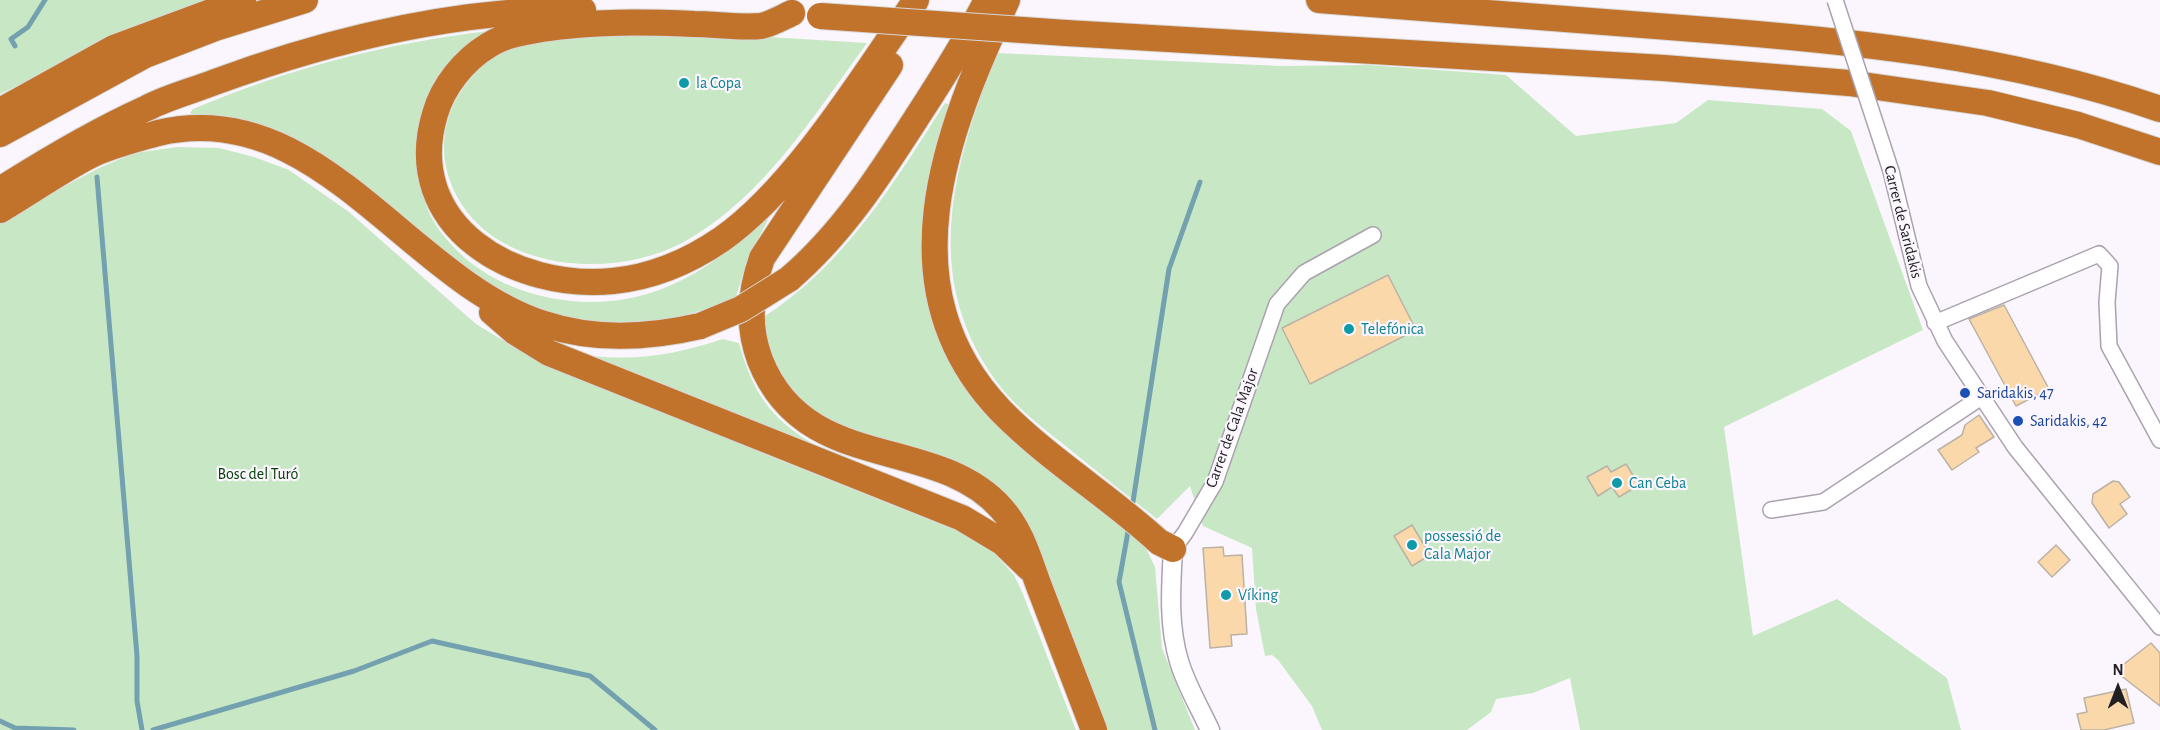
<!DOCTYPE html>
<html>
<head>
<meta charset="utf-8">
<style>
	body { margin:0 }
	#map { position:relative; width:2160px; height:730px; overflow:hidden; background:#fbf6fe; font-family:"Alegreya Sans",sans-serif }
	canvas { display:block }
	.north { position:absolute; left:2088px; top:658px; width:60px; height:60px; -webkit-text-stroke:4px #fbf6fe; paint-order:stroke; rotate:0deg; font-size:16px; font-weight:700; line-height:24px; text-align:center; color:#221f24 }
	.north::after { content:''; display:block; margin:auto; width:21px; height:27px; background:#221f24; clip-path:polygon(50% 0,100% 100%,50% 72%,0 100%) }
</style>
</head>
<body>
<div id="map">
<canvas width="2160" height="730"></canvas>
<div class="north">N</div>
</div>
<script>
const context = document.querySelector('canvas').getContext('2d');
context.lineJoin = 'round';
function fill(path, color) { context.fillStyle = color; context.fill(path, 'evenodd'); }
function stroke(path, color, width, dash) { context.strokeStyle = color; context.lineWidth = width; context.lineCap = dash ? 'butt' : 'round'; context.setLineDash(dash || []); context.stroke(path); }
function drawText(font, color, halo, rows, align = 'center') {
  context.font = font + ' "Alegreya Sans",sans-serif'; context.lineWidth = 4.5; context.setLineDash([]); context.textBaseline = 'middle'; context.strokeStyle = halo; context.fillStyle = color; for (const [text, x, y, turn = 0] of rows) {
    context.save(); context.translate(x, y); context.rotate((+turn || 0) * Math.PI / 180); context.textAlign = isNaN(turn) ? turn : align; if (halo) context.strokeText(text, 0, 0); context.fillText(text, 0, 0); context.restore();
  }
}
fill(new Path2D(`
	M 0,0 L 209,0 L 147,23 L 0,94 Z
	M 488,31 C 479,40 461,52 456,63 C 446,82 443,109 437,129 C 433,144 421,172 423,186 C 424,209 435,226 450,243 C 496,296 581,314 647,294 C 694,280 730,251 765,218 L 768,220 L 747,260 L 736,297 C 612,352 523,319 424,236 C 353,176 295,119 196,117 L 190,113 L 193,109 C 287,69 386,43 488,31 Z
	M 622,33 L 753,36 L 867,43 C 815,114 763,198 684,242 C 604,285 469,268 446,167 C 441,142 446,114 460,93 C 472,74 489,57 510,48 C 543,34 586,36 622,33 Z
	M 997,53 L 1281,66 L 1368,65 L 1506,75 L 1576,136 L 1676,123 L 1708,100 L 1822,109 L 1851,131 L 1923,330 L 1724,427 L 1753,636 L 1837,599 L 1947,678 L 1961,730 L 1580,730 L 1570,678 L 1533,693 L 1496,699 L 1491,712 L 1467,730 L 1322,730 L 1312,706 L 1278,660 L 1272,655 L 1265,656 L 1256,609 L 1252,548 L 1203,526 L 1190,486 L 1157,519 C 1127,495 1097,472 1068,448 C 1046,430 1021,412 1003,390 C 918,283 952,167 997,53 Z
	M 945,103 L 953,106 L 928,188 L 923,221 L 924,257 L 942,337 L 1143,542 L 1155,567 L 1162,648 L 1195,730 L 1108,730 L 1033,534 L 1023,518 L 820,416 L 788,386 L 768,353 L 762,318 C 844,266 894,183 945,103 Z
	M 177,147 L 219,148 L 254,157 L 289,170 L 349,212 L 476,324 L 519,350 L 769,456 L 960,532 L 992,551 L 1014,575 L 1023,594 L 1076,730 L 0,730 L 0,220 L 101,167 L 135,153 Z
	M 723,339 L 739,343 C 754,398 775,424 826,451 L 590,359 L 592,356 C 642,361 676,354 723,339 Z`), '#c8e8c5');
stroke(new Path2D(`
	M 15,46 L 11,39 L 28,27 L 45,0
	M 97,177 L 137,656 L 137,701 L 142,730
	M 1132,508 L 1169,269 L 1200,182
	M 1129,526 L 1119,582 L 1155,730
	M 0,721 L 15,728 L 74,730
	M 153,730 L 354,671 L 432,641 L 590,676 L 655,730`), '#73a1af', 5);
const building = new Path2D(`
	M 1388,275 L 1416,330 L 1310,384 L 1282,328 Z
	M 2004,305 L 2049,389 L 2016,406 L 1969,319 Z
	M 1979,415 L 1994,437 L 1976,448 L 1979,452 L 1952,470 L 1938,450 L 1962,435 L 1965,425 Z
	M 1626,464 L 1639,485 L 1619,497 L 1612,487 L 1598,496 L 1587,477 L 1607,466 L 1611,472 Z
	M 2113,481 L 2119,482 L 2130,497 L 2120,504 L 2127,514 L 2109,528 L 2092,503 L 2093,494 Z
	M 1412,525 L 1430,555 L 1412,566 L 1394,536 Z
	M 2056,545 L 2070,560 L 2052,577 L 2038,562 Z
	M 1223,547 L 1224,556 L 1242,555 L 1247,634 L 1231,635 L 1232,646 L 1210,648 L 1203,548 Z
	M 2151,643 L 2160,653 L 2160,706 L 2115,671 Z
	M 2126,689 L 2134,723 L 2104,730 L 2081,730 L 2077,714 L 2087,712 L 2084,698 Z`);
fill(building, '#fad8aa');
stroke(building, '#bbb2a5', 1.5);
const minor = new Path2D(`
	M 1891,171 L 1919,286 L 1945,341 L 2015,447 L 2160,627
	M 1935,323 L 2099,254 L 2110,266 L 2107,302 L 2109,346 L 2160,440
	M 1771,510 L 1823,502 L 1983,396
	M 1173,549 L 1185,533 L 1215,482 L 1277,304 L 1304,273 L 1373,235`);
const tertiary = new Path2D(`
	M 1173,549 C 1171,586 1168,625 1179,661 C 1186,685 1200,708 1210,730`);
const motorway = new Path2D(`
	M 1007,0 C 946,132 883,288 1001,411 C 1049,460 1109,496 1159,542 L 1173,549
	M 1319,0 C 1440,9 1561,18 1682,28 C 1844,40 2005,55 2160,109
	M 792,13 C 783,17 771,24 761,26 C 739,28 715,24 694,24 C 643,22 593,21 542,29 C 524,32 505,35 489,45 C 464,60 443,86 435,114 C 401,227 516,291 613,281 C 653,277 690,261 722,239 C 795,188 865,74 916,0
	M 1066,33 L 1664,68 L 1849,83 L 1988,103 L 2078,125 L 2160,152
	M 890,65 L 762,258 C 750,292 747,326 760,360 C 805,475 935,434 1001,508 C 1023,532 1030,564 1042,594 C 1059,639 1077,685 1094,730
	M 0,111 L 114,48 L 243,0
	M 0,134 L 145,55 L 215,28 L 305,0
	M 0,190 C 47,160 96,131 147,108 C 168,97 192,91 215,82 C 332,39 457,9 583,10
	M 0,210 C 30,192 59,172 89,156 C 109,146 137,139 158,133 C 319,95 407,280 544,324 C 595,341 648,338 700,326
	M 789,279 C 843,233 881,173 919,114 C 943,77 967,39 987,0
	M 492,312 L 515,332 L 549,353 L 962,518 L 1002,542 L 1029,568`);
stroke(minor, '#aaa2af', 18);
stroke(tertiary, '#aaa2af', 21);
stroke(motorway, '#d7d7d8', 28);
stroke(minor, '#fff', 15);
stroke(tertiary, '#fff', 18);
stroke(motorway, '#c1722b', 26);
const minorBridge = new Path2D(`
	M 1835,0 L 1891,171`);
const motorwayBridge = new Path2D(`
	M 820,16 L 1066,33
	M 700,326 L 741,309 L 789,279`);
stroke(minorBridge, '#aaa2af', 18, []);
stroke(motorwayBridge, '#d7d7d8', 28, []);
stroke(minorBridge, '#fff', 15);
stroke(motorwayBridge, '#c1722b', 26);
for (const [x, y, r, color] of [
	[684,83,6,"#0f9aa8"],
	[1349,329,6,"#0f9aa8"],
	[1965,393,6,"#1a4fb4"],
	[2018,421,6,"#1a4fb4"],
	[1617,483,6,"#0f9aa8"],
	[1412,545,6,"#0f9aa8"],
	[1226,595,6,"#0f9aa8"]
]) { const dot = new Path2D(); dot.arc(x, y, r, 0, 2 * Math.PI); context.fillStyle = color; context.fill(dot); stroke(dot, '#fbf6fe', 2); }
drawText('16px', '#0d838f', '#fbf6fe', [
	["la Copa",696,83],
	["Telefónica",1361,329],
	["Can Ceba",1629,483],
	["possessió de",1424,536],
	["Cala Major",1424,554],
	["Víking",1238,595]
], 'left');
drawText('16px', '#221f24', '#fbf6fe', [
	["Carrer de Saridakis",1903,222,76],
	["Carrer de Cala Major",1232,428,-70]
]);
drawText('16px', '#164399', '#fbf6fe', [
	["Saridakis, 47",1977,393],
	["Saridakis, 42",2030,421]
], 'left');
drawText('16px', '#074009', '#fbf6fe', [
	["Bosc del Turó",258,474]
]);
</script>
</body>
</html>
